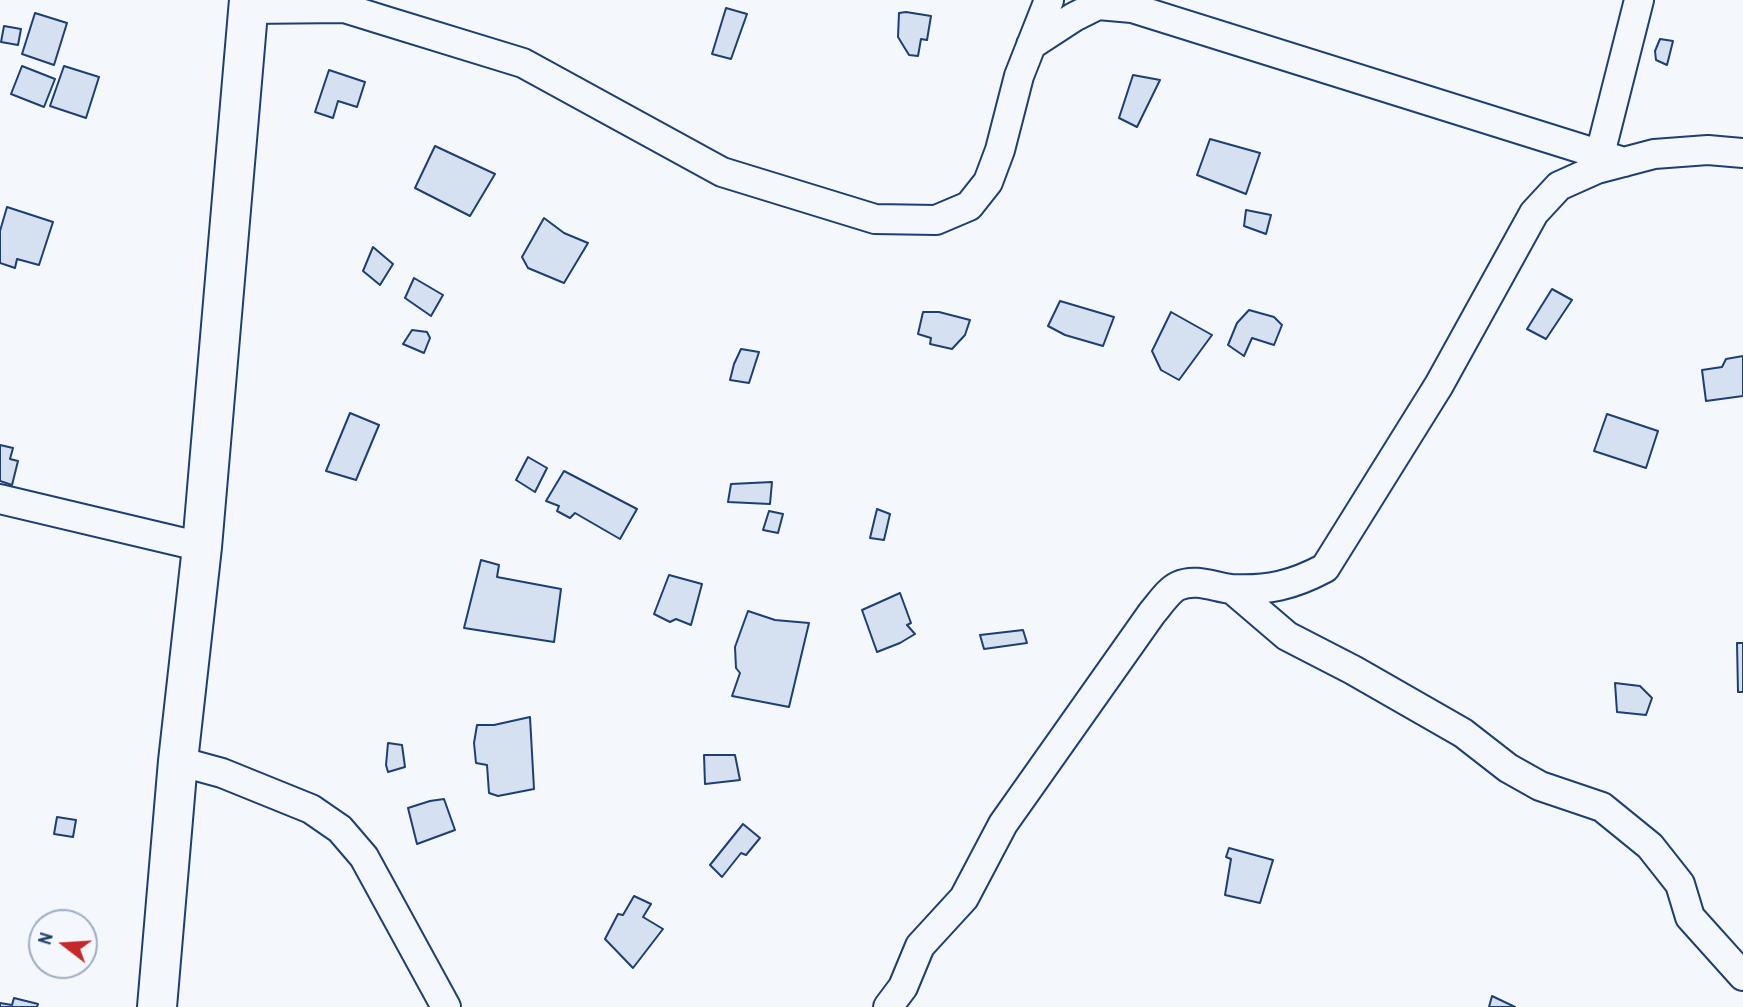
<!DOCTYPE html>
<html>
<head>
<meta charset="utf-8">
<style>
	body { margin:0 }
	#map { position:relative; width:1743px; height:1007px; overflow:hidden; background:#f4f7fb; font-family:"Archivo Narrow",sans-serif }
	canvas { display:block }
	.north { position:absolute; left:28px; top:909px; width:70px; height:70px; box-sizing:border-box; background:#f4f7fb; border:2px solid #9eadc5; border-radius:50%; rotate:287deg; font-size:19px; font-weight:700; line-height:28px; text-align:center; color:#1d3f73 }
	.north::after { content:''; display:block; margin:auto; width:24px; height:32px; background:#c62828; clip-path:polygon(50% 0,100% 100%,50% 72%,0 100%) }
</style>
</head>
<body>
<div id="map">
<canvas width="1743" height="1007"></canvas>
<div class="north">N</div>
</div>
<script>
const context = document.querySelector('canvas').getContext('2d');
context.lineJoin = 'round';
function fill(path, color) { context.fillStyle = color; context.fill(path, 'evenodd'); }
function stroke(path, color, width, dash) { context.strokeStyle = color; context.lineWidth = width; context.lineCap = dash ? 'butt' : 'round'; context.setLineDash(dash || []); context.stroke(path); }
const building = new Path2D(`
	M 726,8 L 747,14 L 731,59 L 712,54 Z
	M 906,12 L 931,16 L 927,40 L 921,39 L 918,56 L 909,55 L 898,37 L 899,13 Z
	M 35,13 L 67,23 L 54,65 L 22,54 Z
	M 4,26 L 21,29 L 18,45 L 1,42 Z
	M 1660,39 L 1673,41 L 1667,65 L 1656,60 L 1655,51 Z
	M 22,66 L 55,79 L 44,107 L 11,94 Z
	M 64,66 L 99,77 L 86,118 L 50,106 Z
	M 329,70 L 365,82 L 357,107 L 338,101 L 333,118 L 315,112 Z
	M 1133,75 L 1160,80 L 1137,127 L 1119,118 Z
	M 1210,139 L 1260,153 L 1246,194 L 1197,175 Z
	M 435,146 L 495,174 L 470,216 L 415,188 Z
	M 7,207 L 53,222 L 39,265 L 17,259 L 15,268 L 0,263 L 0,231 Z
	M 1246,210 L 1271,215 L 1266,234 L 1244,226 Z
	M 544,218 L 564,233 L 588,243 L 564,283 L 528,268 L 522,257 Z
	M 373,247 L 393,264 L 380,285 L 363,271 Z
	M 414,278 L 443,295 L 431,316 L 405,298 Z
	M 1552,289 L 1572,300 L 1546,339 L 1527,329 Z
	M 1060,301 L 1114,317 L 1103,346 L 1065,335 L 1048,326 Z
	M 1249,310 L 1274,317 L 1282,325 L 1274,345 L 1252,338 L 1244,356 L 1228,345 L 1237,323 Z
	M 923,312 L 939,312 L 970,320 L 965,335 L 952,349 L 930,344 L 931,338 L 918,334 Z
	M 1171,312 L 1212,335 L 1179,380 L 1161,370 L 1152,351 Z
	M 412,330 L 427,332 L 430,338 L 424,353 L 403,344 Z
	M 741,349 L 759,352 L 749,383 L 730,380 L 734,364 Z
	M 1743,356 L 1743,396 L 1706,401 L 1702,370 L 1722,367 L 1726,359 Z
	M 350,413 L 379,425 L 356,480 L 326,471 Z
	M 1607,414 L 1658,431 L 1646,468 L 1594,451 Z
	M 0,445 L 13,448 L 10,459 L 18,461 L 12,485 L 0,481 Z
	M 528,457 L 547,468 L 535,492 L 516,480 Z
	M 564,471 L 637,509 L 620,539 L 575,513 L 570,518 L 557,511 L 559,506 L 546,501 Z
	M 772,482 L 770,504 L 728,502 L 731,484 Z
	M 877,509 L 890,514 L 884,540 L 870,538 Z
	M 769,511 L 783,514 L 778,533 L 763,530 Z
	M 481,560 L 499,565 L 497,577 L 561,589 L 554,642 L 464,628 Z
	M 669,575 L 702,584 L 691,625 L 676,619 L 670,622 L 654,614 Z
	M 900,593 L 911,623 L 907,625 L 915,634 L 900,643 L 877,652 L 862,610 Z
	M 748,611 L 775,620 L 809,623 L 789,707 L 732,696 L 740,673 L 736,668 L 735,647 Z
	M 1023,630 L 1027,643 L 984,649 L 980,635 Z
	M 1737,643 L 1743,643 L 1743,692 L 1738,692 Z
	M 1615,683 L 1640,686 L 1652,698 L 1646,715 L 1617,712 Z
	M 530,717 L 534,789 L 498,796 L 489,793 L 487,765 L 476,763 L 474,743 L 477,725 L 494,725 Z
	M 388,743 L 402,745 L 405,767 L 388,772 L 386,765 Z
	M 704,755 L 735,755 L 740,780 L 705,784 Z
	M 444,799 L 455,830 L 417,844 L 408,808 L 430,801 Z
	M 57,817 L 76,820 L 73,837 L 54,834 Z
	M 743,824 L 760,838 L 746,855 L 741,853 L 722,877 L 710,865 Z
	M 1229,848 L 1273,860 L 1260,903 L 1225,895 L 1231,859 L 1226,857 Z
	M 634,896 L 651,904 L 643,917 L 663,929 L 633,968 L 605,939 L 618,914 L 623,915 Z
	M 1492,996 L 1515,1007 L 1489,1007 Z
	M 14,998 L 38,1004 L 37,1007 L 0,1007 L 0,1003 L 12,1005 Z`);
fill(building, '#d5e0f0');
stroke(building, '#1d3f73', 2);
const minor = new Path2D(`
	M 248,9 L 344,8 L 386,21 L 523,63 L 722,172 L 875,219 L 936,220 L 969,206 L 988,182 L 1000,150 L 1019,76 L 1049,0
	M 1031,45 L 1074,17 L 1098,5 L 1132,8 L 1624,162
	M 1600,154 L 1639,0
	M 0,499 L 202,547
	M 1232,589 L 1287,636 L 1353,670 L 1463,733 L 1508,768 L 1540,786 L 1602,807 L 1650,846 L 1680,884 L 1690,917 L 1743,976
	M 178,761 L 222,773 L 311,809 L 340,829 L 364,857 L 446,1007
	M 888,1007 L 903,987 L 920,946 L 964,898 L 1003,824 L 1152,613 C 1159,605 1169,590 1178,586 C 1196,578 1214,587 1231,589 C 1268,591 1293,585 1325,568 L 1439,385 L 1534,213 L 1559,186 L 1597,169 L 1654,154 L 1708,150 L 1743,153`);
const secondary = new Path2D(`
	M 157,1007 L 178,761 L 202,547 L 249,0`);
stroke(minor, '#1d3f73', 32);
stroke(secondary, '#1d3f73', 42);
stroke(minor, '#f4f7fb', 28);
stroke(secondary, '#f4f7fb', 38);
</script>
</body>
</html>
